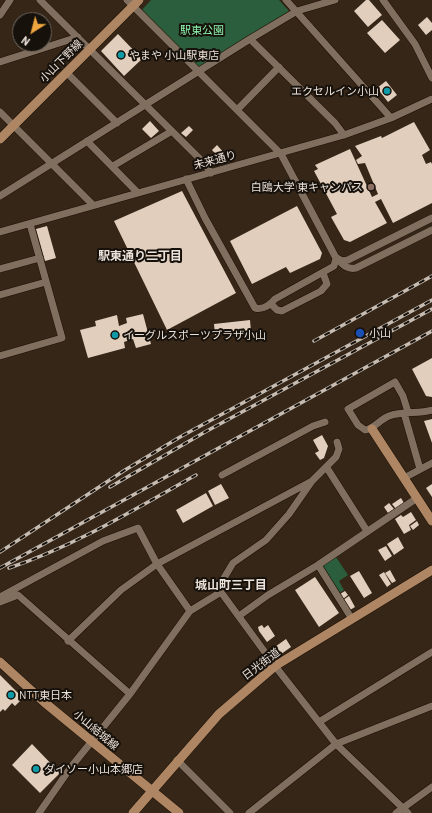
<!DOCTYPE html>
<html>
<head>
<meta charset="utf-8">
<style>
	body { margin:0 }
	#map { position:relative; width:432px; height:813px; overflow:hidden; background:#352618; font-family:Barlow,sans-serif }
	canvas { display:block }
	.north { position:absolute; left:12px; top:12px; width:40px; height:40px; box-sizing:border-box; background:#17110b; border:1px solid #6c655d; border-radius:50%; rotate:216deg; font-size:11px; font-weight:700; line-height:16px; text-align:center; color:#ebe2d9 }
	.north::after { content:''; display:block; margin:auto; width:14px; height:18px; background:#f0a63f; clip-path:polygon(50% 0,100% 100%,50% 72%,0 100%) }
</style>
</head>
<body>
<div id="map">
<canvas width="432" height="813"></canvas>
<div class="north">N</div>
</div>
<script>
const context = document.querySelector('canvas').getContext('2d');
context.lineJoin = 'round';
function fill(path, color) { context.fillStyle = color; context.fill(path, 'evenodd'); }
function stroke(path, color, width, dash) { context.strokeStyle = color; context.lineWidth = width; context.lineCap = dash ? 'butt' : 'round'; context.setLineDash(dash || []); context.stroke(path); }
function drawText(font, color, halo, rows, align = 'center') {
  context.font = font + ' Barlow,"Noto Sans JP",sans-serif'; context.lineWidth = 4; context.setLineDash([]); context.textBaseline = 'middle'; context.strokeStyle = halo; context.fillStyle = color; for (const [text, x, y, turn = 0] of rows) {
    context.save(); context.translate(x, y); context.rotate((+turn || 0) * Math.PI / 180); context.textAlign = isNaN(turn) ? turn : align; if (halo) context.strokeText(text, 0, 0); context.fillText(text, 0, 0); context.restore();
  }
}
fill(new Path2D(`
	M 151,0 L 279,0 L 289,11 L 198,68 L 140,12 Z
	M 336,557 L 348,575 L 339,581 L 344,590 L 339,593 L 323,569 L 324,564 Z`), '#2a5e3c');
fill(new Path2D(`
	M 366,0 L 369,0 L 382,15 L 368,27 L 354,11 Z
	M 427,17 L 432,23 L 432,30 L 426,35 L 418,25 Z
	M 382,20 L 400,40 L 385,53 L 367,33 Z
	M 118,34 L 142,59 L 124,76 L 101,51 Z
	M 386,81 L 397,95 L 388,102 L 377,88 Z
	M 150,121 L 159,131 L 151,138 L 142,129 Z
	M 414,122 L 430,150 L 422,155 L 426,164 L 431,162 L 432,164 L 432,203 L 393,223 L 381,199 L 375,202 L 387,223 L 350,242 L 344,240 L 331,217 L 337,214 L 314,171 L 318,169 L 315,165 L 350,149 L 372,197 L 378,194 L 365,163 L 358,164 L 356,160 L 362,156 L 355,146 L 381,136 L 382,138 Z
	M 189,126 L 193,130 L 186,137 L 181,133 Z
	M 217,145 L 224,153 L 219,158 L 212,150 Z
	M 182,191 L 236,293 L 167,330 L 114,221 Z
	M 297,206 L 322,253 L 320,259 L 290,273 L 286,267 L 252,284 L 230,241 Z
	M 47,226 L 56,258 L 45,261 L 36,229 Z
	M 143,314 L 151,344 L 136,348 L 133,339 L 124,342 L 125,348 L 88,358 L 80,330 L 96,326 L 95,321 L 117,315 L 119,326 L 127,323 L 126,318 Z
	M 250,320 L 251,332 L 215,335 L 214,324 Z
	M 432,358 L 432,397 L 426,396 L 412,369 Z
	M 432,419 L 432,443 L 424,421 Z
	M 322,435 L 328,446 L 324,458 L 320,460 L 315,453 L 319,451 L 313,440 Z
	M 221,484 L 229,498 L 215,505 L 208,491 Z
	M 432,484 L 432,497 L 426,488 Z
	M 206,493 L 213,506 L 183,523 L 176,510 Z
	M 401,498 L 404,503 L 396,509 L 392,504 Z
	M 389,503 L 394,509 L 388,513 L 384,507 Z
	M 411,512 L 416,520 L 409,525 L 411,530 L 404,534 L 395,519 L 401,515 L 403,517 Z
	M 417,521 L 419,525 L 413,530 L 410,526 Z
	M 398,537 L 404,548 L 394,555 L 387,544 Z
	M 386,546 L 392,556 L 385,561 L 378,550 Z
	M 390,570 L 396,581 L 392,583 L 385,573 Z
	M 359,571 L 372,593 L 364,598 L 350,576 Z
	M 384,572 L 391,584 L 387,587 L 379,575 Z
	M 315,577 L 339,613 L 319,627 L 295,590 Z
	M 345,591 L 348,595 L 343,599 L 340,594 Z
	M 349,596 L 355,607 L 350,610 L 343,600 Z
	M 262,625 L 264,628 L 268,625 L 275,636 L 267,642 L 259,631 L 258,627 Z
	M 286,639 L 291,647 L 277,657 L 272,649 Z
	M 0,675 L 23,698 L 15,706 L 12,703 L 5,711 L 3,709 L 0,712 Z
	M 32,744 L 60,773 L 40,793 L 12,765 Z`), '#e1cebc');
const minor = new Path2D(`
	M 40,0 L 205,164 L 211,173
	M 127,0 L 281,154 L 336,258 C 342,264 347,270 356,268 L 432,230
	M 286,0 L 391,118
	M 383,0 L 415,44 L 432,78
	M 0,15 L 10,0
	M 250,39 L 335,123 L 344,135
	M 0,62 L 78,37
	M 67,73 L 117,123
	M 237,110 L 279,67
	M 0,112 L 93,205
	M 87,141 L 137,192
	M 113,166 L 172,131
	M 186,179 L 205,218 L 255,308 C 263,310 270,305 275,299 L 334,266 L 336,258
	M 0,196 L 250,39 L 297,11 L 335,0
	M 0,232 L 344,135 L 391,118 L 432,99
	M 337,258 L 342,261 L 348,260 L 432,218
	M 0,269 L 40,258
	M 0,295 L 46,282
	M 271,304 L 277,310 L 282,311 L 321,291 L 327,284 L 323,273
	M 0,356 L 62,338 L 30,224
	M 408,412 L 403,396 L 395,382 L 348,409 L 358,425 L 365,430 C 375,428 379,420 389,416 C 403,411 418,414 432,410
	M 404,413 L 420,469
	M 327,468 L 367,531
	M 222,475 L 313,426 L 325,422
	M 404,478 L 432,463
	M 312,481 L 289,514 L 266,540 L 233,563 L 218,588 L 275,666 L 336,744 L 408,813
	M 318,565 L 352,619
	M 0,597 L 103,541 L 138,528 L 157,564 L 190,611
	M 0,602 L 18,595 L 130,694
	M 239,616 L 268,595 L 318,565 L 417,498
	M 68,641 L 121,590 L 157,564 L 312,481 L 336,457 L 339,449 L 337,442
	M 319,722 L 432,652
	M 177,760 L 230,813
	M 39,813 L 71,767 L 130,694 L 190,611 L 221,592
	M 249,813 L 336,744 L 432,706
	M 396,813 L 432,787`);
const major = new Path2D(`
	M 0,139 L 139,0
	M 372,429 L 432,521
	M 0,662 L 44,702 L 179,813
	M 133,813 L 219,714 L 275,666 L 432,570`);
stroke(minor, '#1c0f03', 8);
stroke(major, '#1c0f03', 10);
stroke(minor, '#806f5f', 7);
stroke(major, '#ae8663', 9);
const rail = new Path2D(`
	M 314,341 L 432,276
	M 110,487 L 205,432 L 432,309
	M 0,552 L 125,470 L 180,437 L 432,300
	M 0,568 L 432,331
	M 9,568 C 75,546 135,509 196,475`);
stroke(rail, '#c6bcb2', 3.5);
stroke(rail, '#17110b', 2, [6]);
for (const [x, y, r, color] of [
	[121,55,4,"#0f9aa8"],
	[387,91,4,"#0f9aa8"],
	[371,187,4,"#8d6e63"],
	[360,333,5,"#1a4fb4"],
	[115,335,4,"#0f9aa8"],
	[11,695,4,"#0f9aa8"],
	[36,769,4,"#0f9aa8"]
]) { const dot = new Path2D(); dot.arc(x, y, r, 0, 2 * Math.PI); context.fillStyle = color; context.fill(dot); stroke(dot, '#17110b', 1.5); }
drawText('11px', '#8bf3ac', '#17110b', [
	["駅東公園",202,30]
]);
drawText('11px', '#ebe2d9', '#17110b', [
	["やまや 小山駅東店",129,55],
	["エクセルイン小山",379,91,"right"],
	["白鴎大学 東キャンパス",363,187,"right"],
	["小山",369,333],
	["イーグルスポーツプラザ小山",123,335],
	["NTT東日本",19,695],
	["ダイソー小山本郷店",44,769]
], 'left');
drawText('11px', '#ebe2d9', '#17110b', [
	["小山下野線",61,61,-45],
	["未来通り",215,160,-15],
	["日光街道",261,664,-37],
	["小山結城線",96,730,40]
]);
drawText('bold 12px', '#ebe2d9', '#17110b', [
	["駅東通り二丁目",140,256],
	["城山町三丁目",231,585]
]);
</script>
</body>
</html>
